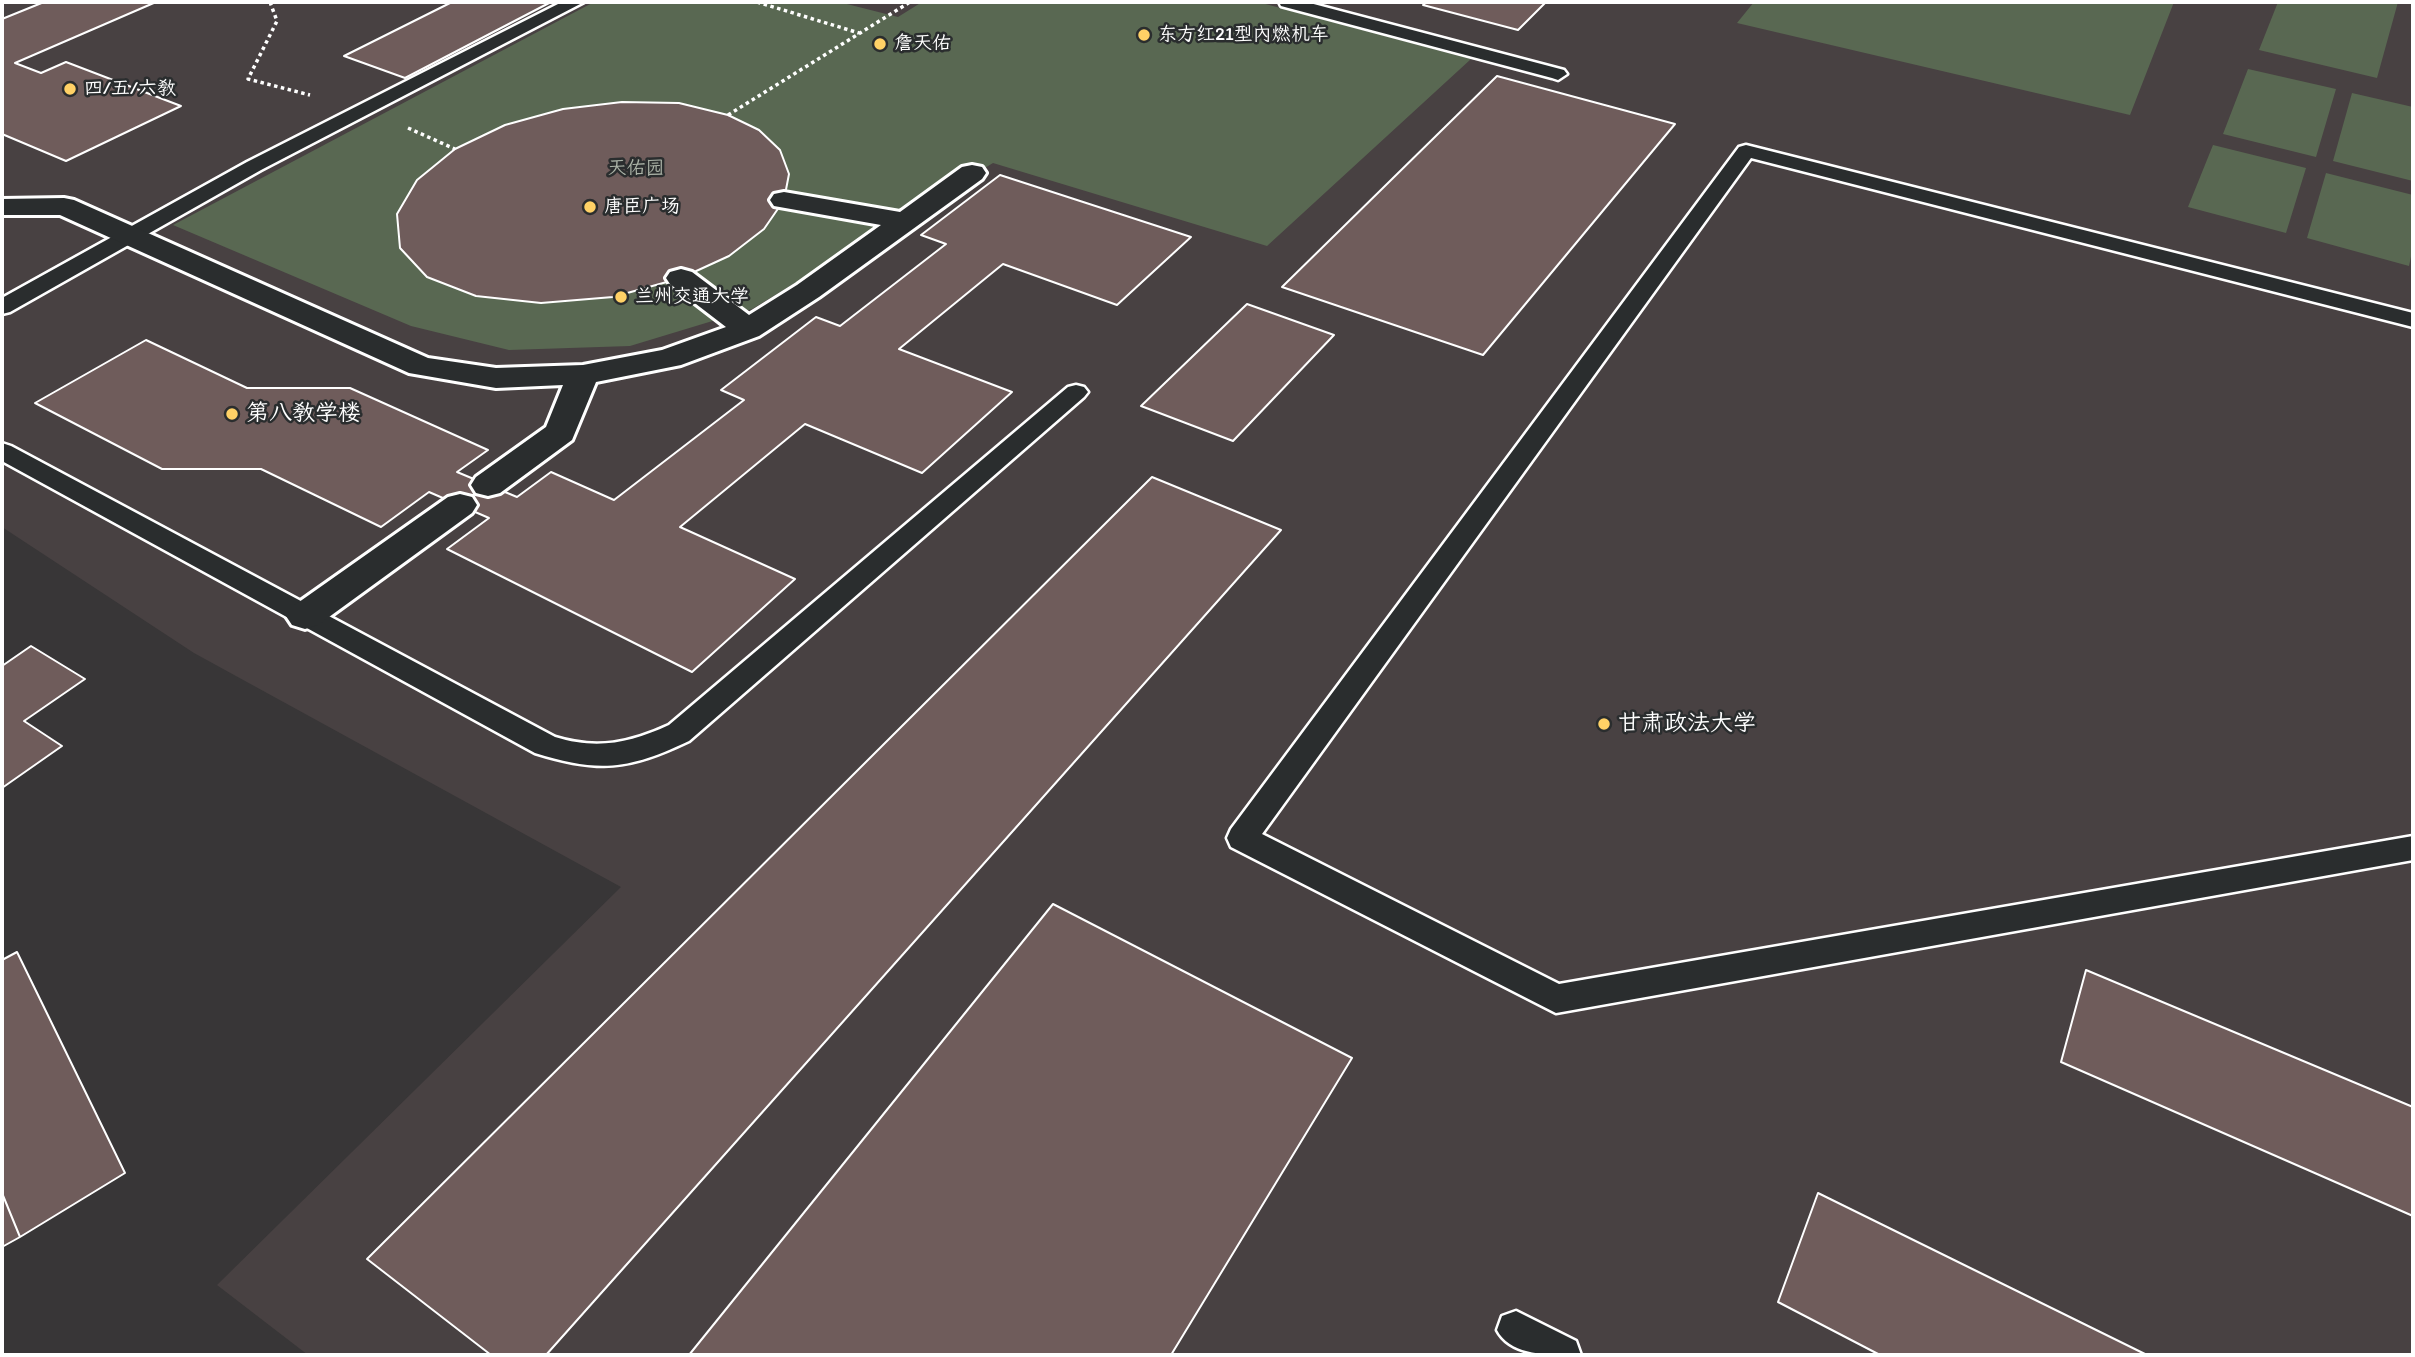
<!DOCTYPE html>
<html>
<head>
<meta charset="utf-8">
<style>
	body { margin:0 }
	#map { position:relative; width:2415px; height:1357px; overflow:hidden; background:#383637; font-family:Itim,sans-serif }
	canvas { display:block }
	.frame { position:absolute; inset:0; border:4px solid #fff; pointer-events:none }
</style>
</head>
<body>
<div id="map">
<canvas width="2415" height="1357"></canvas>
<div class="frame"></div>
</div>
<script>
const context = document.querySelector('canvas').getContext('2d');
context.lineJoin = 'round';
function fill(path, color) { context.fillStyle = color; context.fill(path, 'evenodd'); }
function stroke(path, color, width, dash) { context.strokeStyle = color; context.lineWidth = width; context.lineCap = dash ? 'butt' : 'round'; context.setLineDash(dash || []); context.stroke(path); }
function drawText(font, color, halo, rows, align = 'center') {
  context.font = font + ' Itim,"LXGW WenKai TC",sans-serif'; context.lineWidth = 5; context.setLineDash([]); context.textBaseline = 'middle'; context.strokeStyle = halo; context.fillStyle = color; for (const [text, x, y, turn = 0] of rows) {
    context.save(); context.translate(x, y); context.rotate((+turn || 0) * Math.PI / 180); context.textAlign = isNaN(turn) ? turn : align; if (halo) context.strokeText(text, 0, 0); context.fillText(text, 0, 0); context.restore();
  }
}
fill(new Path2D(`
	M 2,2 L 2413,2 L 2413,1355 L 308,1355 L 217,1285 L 621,887 L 194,653 L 2,527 Z`), '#484142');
fill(new Path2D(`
	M 594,2 L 839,2 L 898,17 L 922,2 L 1258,2 L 1471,59 L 1267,246 L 993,163 L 752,309 L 630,346 L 509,350 L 411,326 L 173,225 Z
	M 1754,2 L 2174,2 L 2130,115 L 1737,23 Z
	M 2278,2 L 2398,2 L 2377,78 L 2259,50 Z
	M 2248,69 L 2336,89 L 2316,157 L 2223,134 Z
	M 2352,93 L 2413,107 L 2413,181 L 2333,161 Z
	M 2213,145 L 2306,168 L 2286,233 L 2188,207 Z
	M 2326,173 L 2413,195 L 2413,247 L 2409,266 L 2307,238 Z`), '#596852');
const building = new Path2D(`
	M 44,2 L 156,2 L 15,63 L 41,73 L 66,62 L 181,106 L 66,161 L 2,134 L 2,19 Z
	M 452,2 L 551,2 L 405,78 L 344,56 Z
	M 1427,2 L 1546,2 L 1518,30 L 1423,5 Z
	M 1497,76 L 1675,124 L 1483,355 L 1282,287 Z
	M 622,102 L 679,103 L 728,115 L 759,130 L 780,150 L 789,174 L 784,200 L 764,229 L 729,256 L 681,278 L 613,297 L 541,303 L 476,296 L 427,277 L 400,248 L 397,214 L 417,180 L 455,149 L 505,125 L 563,109 Z
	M 1000,175 L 1191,237 L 1117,305 L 1003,264 L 899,349 L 1012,392 L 922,473 L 805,424 L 680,527 L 795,579 L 692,672 L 447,549 L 489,518 L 429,492 L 381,527 L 261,469 L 162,469 L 35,403 L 146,340 L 247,388 L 350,388 L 488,450 L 457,472 L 517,497 L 551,472 L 614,500 L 744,400 L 721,390 L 816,317 L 840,326 L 946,244 L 921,235 Z
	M 1247,304 L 1334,335 L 1233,441 L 1141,406 Z
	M 1152,477 L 1281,530 L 546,1355 L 491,1355 L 367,1259 Z
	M 31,646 L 85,679 L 24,721 L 62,746 L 2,788 L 2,666 Z
	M 1053,904 L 1352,1058 L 1171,1355 L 689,1355 Z
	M 17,952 L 125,1173 L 20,1237 L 2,1193 L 2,960 Z
	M 2086,970 L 2413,1107 L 2413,1216 L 2061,1062 Z
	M 2,1193 L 20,1237 L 2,1247 Z
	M 1818,1193 L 2147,1355 L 1880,1355 L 1778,1302 Z`);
fill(building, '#6f5c5b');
stroke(building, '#fff', 2);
const service = new Path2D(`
	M 562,2 L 584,2 L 261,170 L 10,312 L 2,314 L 2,298 L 247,162 Z
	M 1279,2 L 1306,2 L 1564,70 L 1567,74 L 1558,80 L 1552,78 L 1281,6 Z
	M 1746,145 L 2413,313 L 2413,327 L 1751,158 L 1262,834 L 1559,984 L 2413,836 L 2413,860 L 1556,1013 L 1231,847 L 1227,838 L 1231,829 L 1739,147 Z
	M 1076,385 L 1084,387 L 1088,392 L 1084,397 L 689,741 C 628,770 599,773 535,753 L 2,461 L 2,443 L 11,446 L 555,737 C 597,750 630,743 669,725 L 1068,387 Z
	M 1516,1311 L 1576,1341 L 1581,1355 C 1551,1355 1511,1357 1497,1330 L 1502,1316 Z`);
const pedestrian = new Path2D(`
	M 972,165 L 982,167 L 986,173 L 982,179 L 819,297 L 759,336 L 681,365 L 596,382 L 572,440 L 500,493 L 488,496 L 476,493 L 471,485 L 476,477 L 546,427 L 563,385 L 496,388 L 409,373 L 60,215 L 2,215 L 2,199 L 64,198 L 74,200 L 428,358 L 496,368 L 583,365 L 662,350 L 726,327 L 670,284 L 666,278 L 670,272 L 681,269 L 692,272 L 749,315 L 797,285 L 881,225 L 774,206 L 770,200 L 774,194 L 784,192 L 900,212 L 962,167 Z
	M 460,494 L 472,497 L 477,505 L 472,513 L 318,625 L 305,629 L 292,625 L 286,616 L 292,607 L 448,497 Z`);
stroke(service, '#fff', 5);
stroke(pedestrian, '#fff', 6);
stroke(new Path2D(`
	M 270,2 L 277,21 L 248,79 L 310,95
	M 757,2 L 859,33
	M 728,115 L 910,2
	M 408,128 L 455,149`), '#fff', 3.5, [3.5, 3.5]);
fill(service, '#2a2d2e');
fill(pedestrian, '#2a2d2e');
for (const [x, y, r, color] of [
	[1144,35,7,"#ffd166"],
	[880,44,7,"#ffd166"],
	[70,89,7,"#ffd166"],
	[590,207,7,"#ffd166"],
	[621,297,7,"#ffd166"],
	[232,414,7,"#ffd166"],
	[1604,724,7,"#ffd166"]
]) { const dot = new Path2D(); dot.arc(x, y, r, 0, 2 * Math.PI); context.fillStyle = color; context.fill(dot); stroke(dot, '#2a2d2e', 2.5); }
drawText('19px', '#fff', '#2a2d2e', [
	["东方红21型内燃机车",1158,35],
	["詹天佑",894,44],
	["四/五/六教",84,89],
	["唐臣广场",604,207],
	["兰州交通大学",635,297]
], 'left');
drawText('19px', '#acb4a8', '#2a2d2e', [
	["天佑园",636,169]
]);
drawText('23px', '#fff', '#2a2d2e', [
	["第八教学楼",246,414],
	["甘肃政法大学",1618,724]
], 'left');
</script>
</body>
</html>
